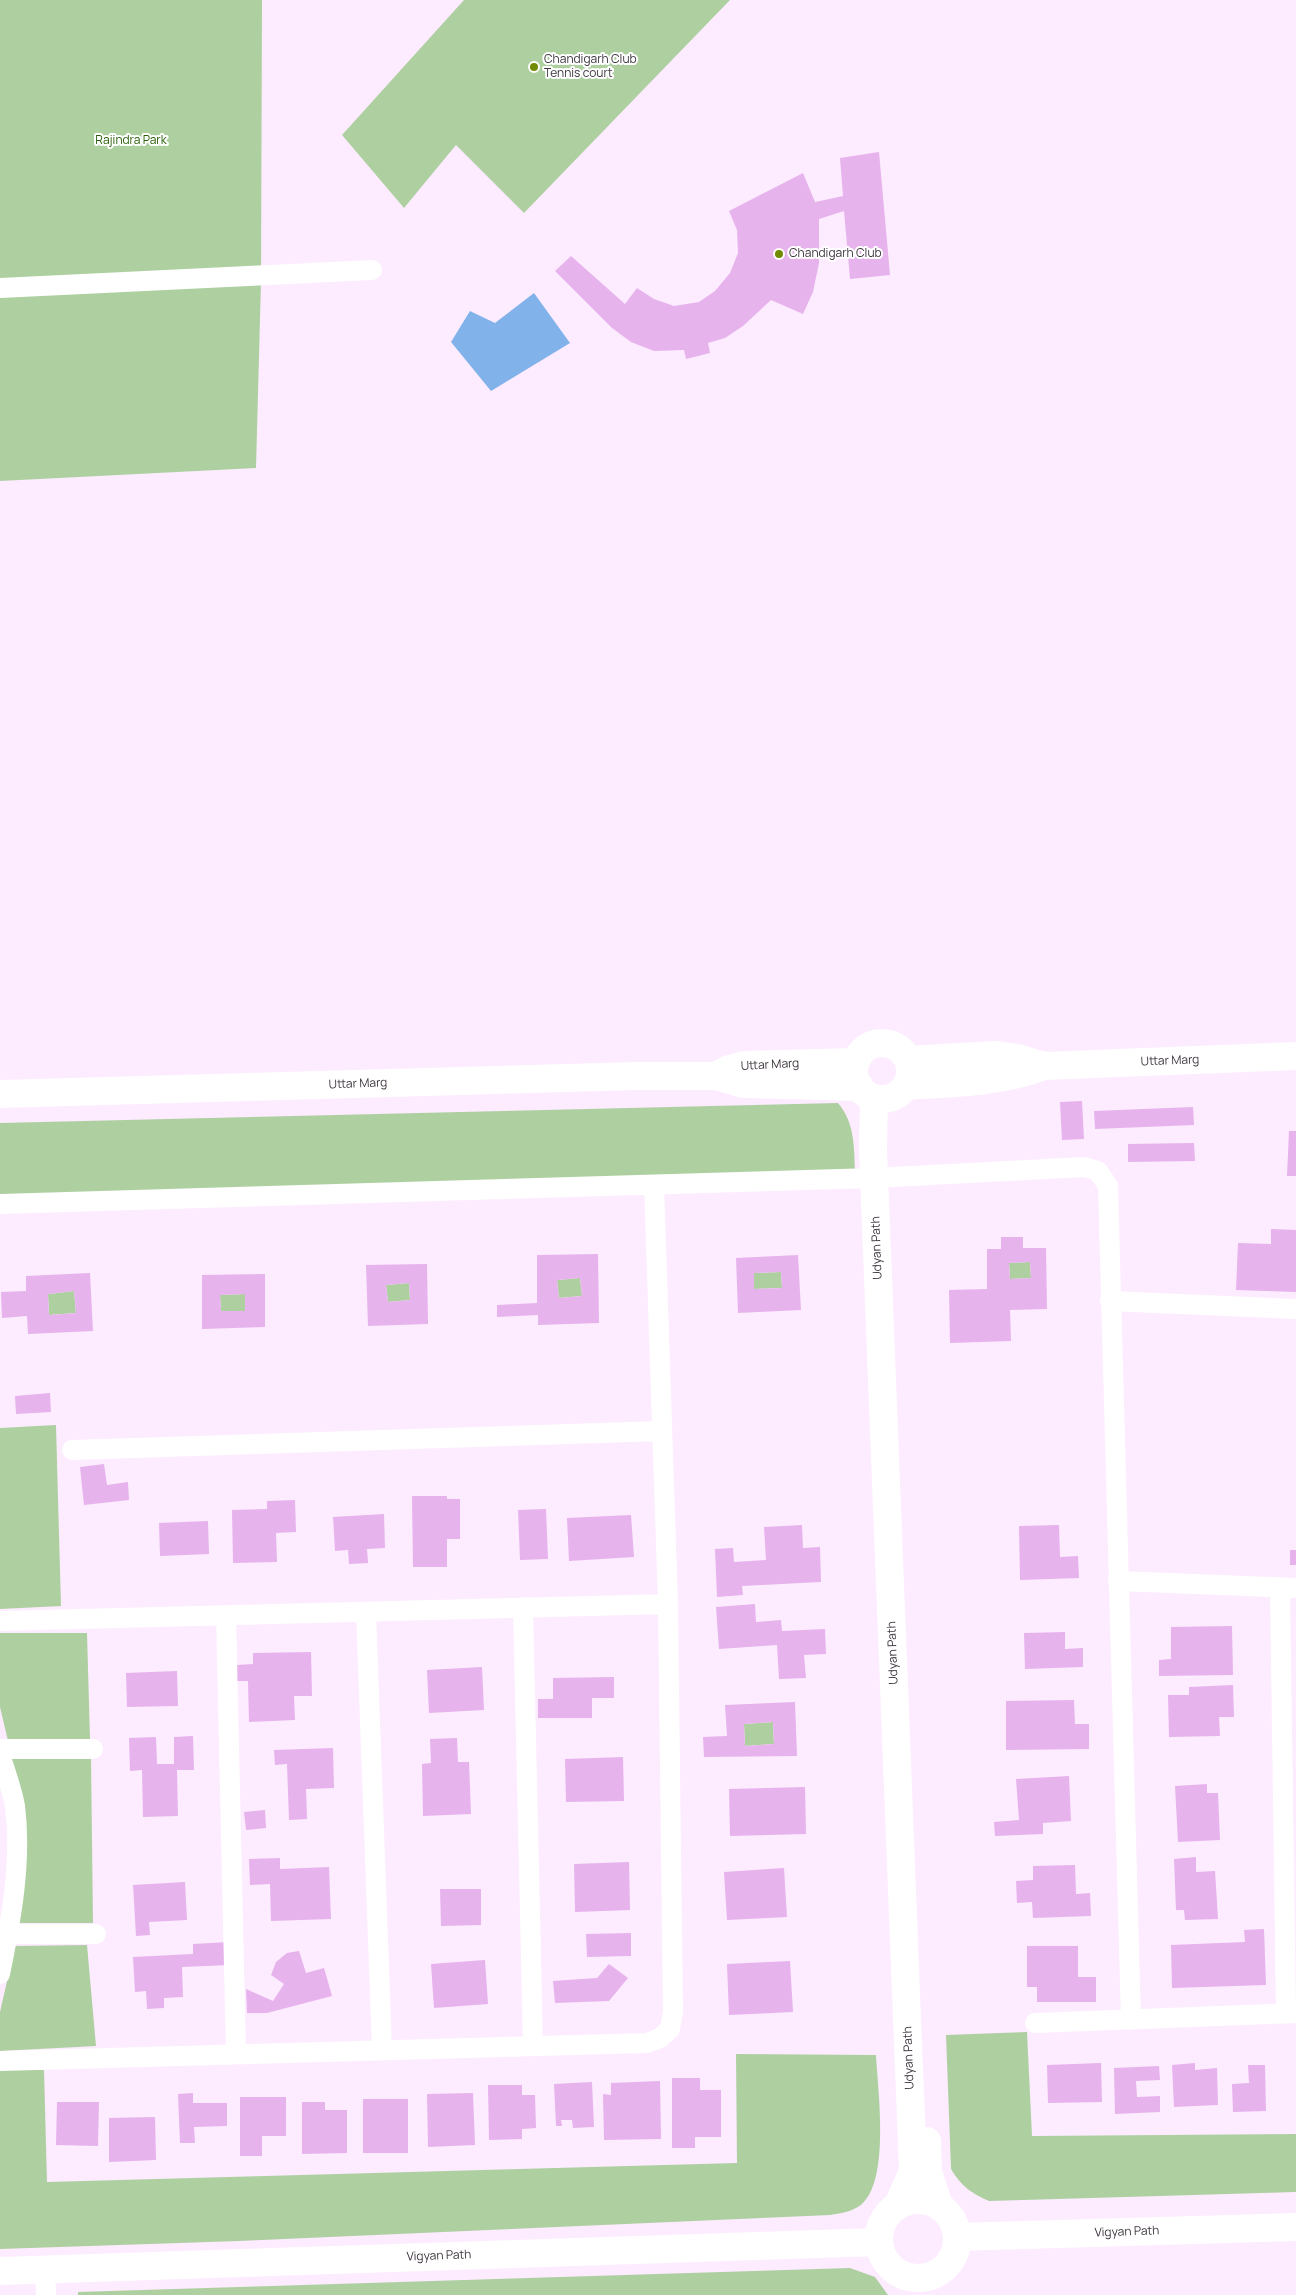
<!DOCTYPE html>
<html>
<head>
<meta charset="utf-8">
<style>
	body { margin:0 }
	canvas { display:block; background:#fdebff }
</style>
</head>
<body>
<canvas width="1296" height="2295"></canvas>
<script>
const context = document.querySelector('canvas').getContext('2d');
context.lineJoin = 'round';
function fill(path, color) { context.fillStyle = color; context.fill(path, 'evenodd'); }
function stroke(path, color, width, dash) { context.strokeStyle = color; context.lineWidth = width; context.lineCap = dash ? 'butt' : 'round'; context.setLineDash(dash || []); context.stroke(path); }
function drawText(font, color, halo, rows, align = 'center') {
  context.font = font + ' Manrope,sans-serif'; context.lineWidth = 4; context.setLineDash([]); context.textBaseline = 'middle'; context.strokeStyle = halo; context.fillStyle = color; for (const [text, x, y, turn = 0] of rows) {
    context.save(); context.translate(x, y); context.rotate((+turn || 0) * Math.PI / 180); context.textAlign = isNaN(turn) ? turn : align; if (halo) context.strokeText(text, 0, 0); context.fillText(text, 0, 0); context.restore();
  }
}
fill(new Path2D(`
	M 0,0 L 262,0 L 261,282 L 256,468 L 0,481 Z
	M 464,0 L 730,0 L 524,213 L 456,145 L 404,208 L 342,135 Z
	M 838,1103 C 855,1123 854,1147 855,1172 L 0,1198 L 0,1123 Z
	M 1030,1262 L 1031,1278 L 1010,1279 L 1009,1263 Z
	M 781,1272 L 782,1288 L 754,1289 L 754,1273 Z
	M 580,1278 L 582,1296 L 559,1298 L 557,1280 Z
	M 409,1283 L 410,1300 L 388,1302 L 386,1285 Z
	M 74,1291 L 76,1313 L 49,1315 L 48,1294 Z
	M 245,1294 L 245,1311 L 221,1311 L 220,1295 Z
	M 56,1425 L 61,1606 L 0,1609 L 0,1428 Z
	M 0,1633 L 87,1633 L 90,1739 L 8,1741 L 0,1707 Z
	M 773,1722 L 774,1744 L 745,1746 L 744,1724 Z
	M 9,1757 L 91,1757 L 93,1923 L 19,1923 Z
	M 87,1945 L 96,2046 L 0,2051 L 0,2012 L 15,1946 Z
	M 1027,2032 L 1032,2136 L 1296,2134 L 1296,2192 L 989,2201 C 971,2193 961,2186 951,2169 L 946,2035 Z
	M 736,2054 L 876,2055 C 878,2091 890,2179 862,2204 C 852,2212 842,2213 830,2215 L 239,2241 L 0,2249 L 0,2070 L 44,2070 L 47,2182 L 737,2163 Z
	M 850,2268 L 875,2277 L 888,2295 L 78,2295 L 78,2292 Z`), '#aed0a1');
fill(new Path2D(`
	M 534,293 L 570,343 L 491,391 L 451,342 L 470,311 L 495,323 Z`), '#81b2e9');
fill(new Path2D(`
	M 879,152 L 890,275 L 850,279 L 844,211 L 819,219 L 819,263 L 813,292 L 803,314 L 771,300 L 743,326 L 725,338 L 708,343 L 710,353 L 686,359 L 684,350 L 654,351 L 631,342 L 612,328 L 555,271 L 571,256 L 625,304 L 637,288 L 654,299 L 674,306 L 699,302 L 715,291 L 730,273 L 738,253 L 737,230 L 729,211 L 803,173 L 815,202 L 843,196 L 840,158 Z
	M 1082,1101 L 1084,1139 L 1062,1140 L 1060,1102 Z
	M 1193,1107 L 1194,1125 L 1095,1129 L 1094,1111 Z
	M 1289,1131 L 1296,1131 L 1296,1176 L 1287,1176 Z
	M 1194,1143 L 1195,1161 L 1128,1162 L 1128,1144 Z
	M 1271,1229 L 1296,1230 L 1296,1292 L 1236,1290 L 1238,1243 L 1271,1244 Z
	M 1001,1237 L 1023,1237 L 1023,1248 L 1046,1248 L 1047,1309 L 1010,1310 L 1011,1341 L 950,1343 L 949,1290 L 987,1289 L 987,1249 L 1001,1249 ZM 1030,1262 L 1031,1278 L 1010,1279 L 1009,1263 Z
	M 598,1254 L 599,1323 L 538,1325 L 538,1315 L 497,1317 L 497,1305 L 537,1303 L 537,1255 ZM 580,1278 L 582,1296 L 559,1298 L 557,1280 Z
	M 798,1255 L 801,1310 L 738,1313 L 736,1258 ZM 781,1272 L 782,1288 L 754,1289 L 754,1273 Z
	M 427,1264 L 428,1324 L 368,1326 L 366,1265 ZM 409,1283 L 410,1300 L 388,1302 L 386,1285 Z
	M 90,1273 L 93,1331 L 28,1334 L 27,1316 L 2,1318 L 1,1292 L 26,1291 L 26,1276 ZM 74,1291 L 76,1313 L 49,1315 L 48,1294 Z
	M 265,1274 L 265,1327 L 202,1329 L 202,1275 ZM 245,1294 L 245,1311 L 221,1311 L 220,1295 Z
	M 50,1393 L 51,1412 L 16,1414 L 15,1396 Z
	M 104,1464 L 107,1485 L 128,1482 L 129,1500 L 84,1505 L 80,1467 Z
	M 412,1496 L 447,1496 L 447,1499 L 460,1499 L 460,1539 L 447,1539 L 447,1567 L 413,1567 Z
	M 295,1500 L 296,1532 L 276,1533 L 277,1562 L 233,1563 L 232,1510 L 267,1509 L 267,1501 Z
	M 546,1509 L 548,1559 L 520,1560 L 518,1510 Z
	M 384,1514 L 385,1548 L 367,1549 L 368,1563 L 349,1564 L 348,1550 L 335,1551 L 333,1517 Z
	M 631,1515 L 634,1557 L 569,1561 L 567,1518 Z
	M 208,1521 L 209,1554 L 160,1556 L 159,1523 Z
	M 802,1525 L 803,1548 L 820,1547 L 821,1582 L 742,1586 L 743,1595 L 717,1597 L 715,1549 L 733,1548 L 734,1562 L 766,1560 L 764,1527 Z
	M 1059,1525 L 1060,1557 L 1078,1556 L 1079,1578 L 1020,1580 L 1019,1526 Z
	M 1290,1550 L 1296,1550 L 1296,1565 L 1290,1565 Z
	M 755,1604 L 756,1622 L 781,1620 L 782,1631 L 825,1629 L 826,1654 L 804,1655 L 806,1678 L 779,1679 L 777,1645 L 719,1649 L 716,1607 Z
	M 1232,1626 L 1233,1675 L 1159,1676 L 1159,1660 L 1171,1659 L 1171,1627 Z
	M 1065,1632 L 1065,1649 L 1083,1648 L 1083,1667 L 1025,1669 L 1024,1633 Z
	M 311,1652 L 312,1696 L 294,1696 L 295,1720 L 249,1722 L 248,1681 L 237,1681 L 237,1665 L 253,1664 L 253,1653 Z
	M 482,1667 L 484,1710 L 429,1713 L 427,1670 Z
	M 177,1671 L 178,1706 L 127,1707 L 126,1673 Z
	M 614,1677 L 614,1698 L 592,1698 L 592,1718 L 538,1718 L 538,1699 L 553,1699 L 553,1678 Z
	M 1233,1685 L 1234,1717 L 1219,1717 L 1220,1736 L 1169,1737 L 1168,1695 L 1189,1695 L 1189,1687 Z
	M 1074,1700 L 1075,1724 L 1089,1724 L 1089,1749 L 1006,1750 L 1006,1701 Z
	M 795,1702 L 797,1756 L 704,1757 L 703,1737 L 727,1736 L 725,1705 ZM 773,1722 L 774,1744 L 745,1746 L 744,1724 Z
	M 193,1736 L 194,1770 L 177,1770 L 178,1816 L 143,1817 L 142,1770 L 130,1771 L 129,1738 L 156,1737 L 157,1764 L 174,1764 L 174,1737 Z
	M 457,1738 L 458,1762 L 469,1762 L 471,1814 L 423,1816 L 422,1764 L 431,1763 L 430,1739 Z
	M 333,1748 L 334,1788 L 306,1789 L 307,1819 L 289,1820 L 287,1764 L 275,1765 L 274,1750 Z
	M 623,1757 L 624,1801 L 566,1802 L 565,1759 Z
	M 1069,1776 L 1071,1821 L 1043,1823 L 1043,1834 L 995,1836 L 994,1822 L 1019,1820 L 1016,1779 Z
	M 1207,1784 L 1207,1793 L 1218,1793 L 1220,1840 L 1178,1842 L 1175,1786 Z
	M 805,1787 L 806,1834 L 730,1836 L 729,1789 Z
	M 265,1810 L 266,1828 L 246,1830 L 244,1812 Z
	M 1196,1857 L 1196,1872 L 1215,1871 L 1218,1919 L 1185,1920 L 1184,1910 L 1176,1910 L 1174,1859 Z
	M 280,1858 L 280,1869 L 329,1867 L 331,1919 L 271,1921 L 270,1884 L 250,1885 L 249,1859 Z
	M 629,1862 L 630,1910 L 575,1912 L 574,1864 Z
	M 1075,1865 L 1076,1894 L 1090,1893 L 1091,1916 L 1033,1918 L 1032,1902 L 1017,1903 L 1016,1881 L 1033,1880 L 1033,1866 Z
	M 784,1868 L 787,1917 L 727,1920 L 724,1872 Z
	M 185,1882 L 187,1920 L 149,1922 L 150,1935 L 136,1936 L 133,1885 Z
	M 440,1889 L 481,1889 L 481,1925 L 441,1926 Z
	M 1264,1929 L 1266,1985 L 1172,1988 L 1171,1945 L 1245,1942 L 1244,1930 Z
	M 631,1933 L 631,1956 L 587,1957 L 586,1934 Z
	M 228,1942 L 229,1965 L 182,1967 L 183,1997 L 164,1998 L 164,2008 L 147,2009 L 146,1991 L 135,1992 L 133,1957 L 193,1954 L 193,1944 Z
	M 1027,1946 L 1078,1946 L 1078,1977 L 1096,1977 L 1096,2002 L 1037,2002 L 1037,1987 L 1027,1987 Z
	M 299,1951 L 306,1973 L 324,1968 L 332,1996 L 267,2013 L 247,2013 L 246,1989 L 273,2001 L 284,1984 L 271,1975 L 276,1962 L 287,1953 Z
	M 485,1960 L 488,2004 L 434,2008 L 431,1964 Z
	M 790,1961 L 793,2012 L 729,2015 L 727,1964 Z
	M 609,1964 L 628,1978 L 609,2001 L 555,2003 L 553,1981 L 597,1978 Z
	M 1101,2063 L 1102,2102 L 1048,2103 L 1047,2065 Z
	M 1195,2063 L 1195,2070 L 1217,2068 L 1218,2105 L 1174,2107 L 1172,2065 Z
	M 1248,2065 L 1265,2065 L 1266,2111 L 1233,2112 L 1232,2084 L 1249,2083 Z
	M 1159,2066 L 1160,2080 L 1136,2081 L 1137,2097 L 1160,2096 L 1160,2112 L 1115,2114 L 1114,2068 Z
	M 672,2078 L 700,2078 L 700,2090 L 721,2090 L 721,2137 L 695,2137 L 695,2148 L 672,2148 Z
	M 660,2081 L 661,2139 L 604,2140 L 603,2094 L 611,2095 L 611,2083 Z
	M 592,2082 L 594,2127 L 573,2128 L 572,2120 L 561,2120 L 562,2126 L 556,2126 L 554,2084 Z
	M 488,2085 L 522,2085 L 522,2095 L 535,2095 L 536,2128 L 522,2129 L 522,2139 L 489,2140 Z
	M 193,2093 L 193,2103 L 227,2103 L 227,2126 L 194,2127 L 195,2143 L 180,2143 L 178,2094 Z
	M 473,2093 L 475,2145 L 428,2147 L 427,2094 Z
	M 240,2097 L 286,2097 L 286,2136 L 262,2136 L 262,2156 L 240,2156 Z
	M 363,2099 L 408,2099 L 408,2153 L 363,2153 Z
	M 57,2102 L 99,2102 L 98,2146 L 56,2145 Z
	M 302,2102 L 325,2102 L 325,2110 L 347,2110 L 347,2153 L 302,2154 Z
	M 155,2117 L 156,2160 L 109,2162 L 109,2118 Z`), '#e7b3ed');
stroke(new Path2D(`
	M 0,288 L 372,270
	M 0,1204 L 874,1178 L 1084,1167 L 1098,1171 L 1108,1186 L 1131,2020
	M 1110,1301 L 1296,1309
	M 72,1450 L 662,1431
	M 1118,1581 L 1296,1588
	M 1280,1588 L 1286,2014
	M 523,1607 L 533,2045
	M 366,1612 L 382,2049
	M 226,1615 L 236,2054
	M 0,1621 L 668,1604
	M 0,1749 L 93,1749
	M 0,1754 C 5,1771 12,1789 15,1806 C 22,1862 11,1920 0,1974
	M 8,1934 L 96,1934
	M 1035,2023 L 1296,2013
	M 0,2061 L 647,2043 L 660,2038 L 670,2029 L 673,2012 L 668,1604 L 654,1185
	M 45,2270 L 46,2295`), '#fff', 20);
stroke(new Path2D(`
	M854 1071a28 28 0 1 1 56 0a28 28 0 1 1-56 0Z
	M 908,1060 L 994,1055 L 1017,1058 L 1044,1066 L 1296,1056
	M 717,1075 L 729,1069 L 744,1065 L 856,1062
	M 906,1086 C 954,1083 998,1083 1044,1066
	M 0,1094 L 637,1076 L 716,1076 L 744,1084 L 860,1087
	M 874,1098 L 873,1150 L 913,2171 L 898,2205
	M 927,2141 L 928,2172 L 939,2206
	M879 2239a39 39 0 1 1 78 0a39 39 0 1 1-78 0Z
	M 957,2237 L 1296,2227
	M 0,2271 L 878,2242`), '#fff', 28);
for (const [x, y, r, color] of [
	[534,67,5,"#718b00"],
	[779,254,5,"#718b00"]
]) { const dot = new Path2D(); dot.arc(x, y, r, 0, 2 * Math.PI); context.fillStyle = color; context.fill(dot); stroke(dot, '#fff', 2); }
drawText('12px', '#3e363f', '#fff', [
	["Chandigarh Club",544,60],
	["Tennis court",544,74],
	["Chandigarh Club",789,254]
], 'left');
drawText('12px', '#295f08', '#fff', [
	["Rajindra Park",131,141]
]);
drawText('12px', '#3e363f', '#fff', [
	["Uttar Marg",1170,1061,-2],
	["Uttar Marg",770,1065,-3],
	["Uttar Marg",358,1084,-2],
	["Udyan Path",877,1248,-92],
	["Udyan Path",893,1653,-92],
	["Udyan Path",909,2058,-92],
	["Vigyan Path",1127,2232,-2],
	["Vigyan Path",439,2256,-2]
]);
</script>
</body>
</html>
